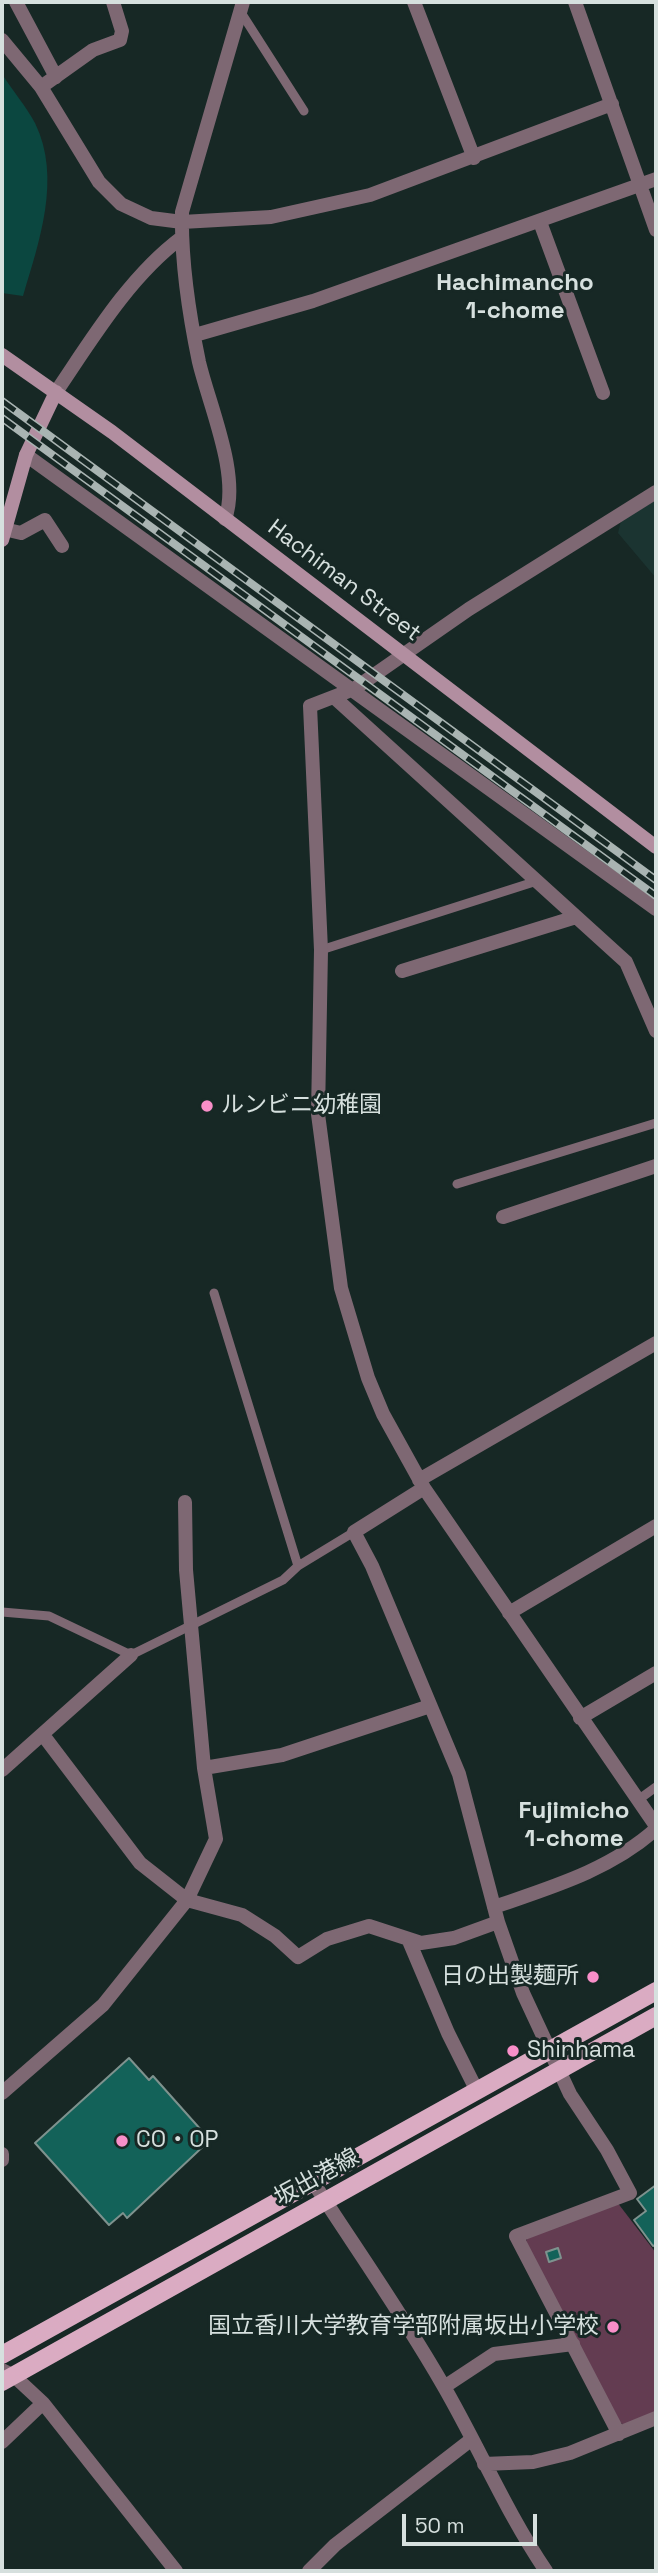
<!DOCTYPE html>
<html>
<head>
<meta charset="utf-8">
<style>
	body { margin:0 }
	#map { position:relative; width:658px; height:2573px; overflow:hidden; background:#172825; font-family:"Space Grotesk",sans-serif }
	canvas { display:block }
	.frame { position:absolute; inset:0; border:4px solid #d6e0de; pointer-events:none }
	.scale { position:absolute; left:402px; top:2514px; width:135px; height:32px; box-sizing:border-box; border:4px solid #d6e0de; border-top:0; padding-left:9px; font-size:21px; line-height:24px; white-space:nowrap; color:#d6e0de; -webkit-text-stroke:5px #172825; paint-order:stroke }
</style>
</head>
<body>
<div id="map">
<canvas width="658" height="2573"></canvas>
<div class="frame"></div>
<div class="scale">50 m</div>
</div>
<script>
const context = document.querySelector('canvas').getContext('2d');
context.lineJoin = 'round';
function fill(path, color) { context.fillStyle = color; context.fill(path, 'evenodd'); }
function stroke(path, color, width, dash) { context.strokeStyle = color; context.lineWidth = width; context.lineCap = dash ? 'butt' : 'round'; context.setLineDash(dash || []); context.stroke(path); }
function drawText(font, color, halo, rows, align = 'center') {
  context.font = font + ' "Space Grotesk","Noto Sans JP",sans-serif'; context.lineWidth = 6; context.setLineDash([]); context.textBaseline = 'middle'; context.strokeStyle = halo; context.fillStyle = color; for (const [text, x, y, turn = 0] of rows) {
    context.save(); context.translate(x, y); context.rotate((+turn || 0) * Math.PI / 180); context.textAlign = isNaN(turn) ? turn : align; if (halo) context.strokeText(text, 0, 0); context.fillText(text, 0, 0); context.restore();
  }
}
fill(new Path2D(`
	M 656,500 L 656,578 L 618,533 L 621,521 Z`), '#1b3431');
fill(new Path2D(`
	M 617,2202 L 656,2253 L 656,2412 L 624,2425 L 619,2422 L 526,2242 L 527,2236 Z`), '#633c51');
fill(new Path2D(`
	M 2,74 C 12,90 26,106 35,123 C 62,178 39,242 23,296 L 2,293 Z`), '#0b4740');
const building = new Path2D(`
	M 129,2058 L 149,2080 L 153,2076 L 210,2140 L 127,2218 L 123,2213 L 109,2225 L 35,2143 Z
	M 656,2185 L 656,2245 L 653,2246 L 634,2220 L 646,2211 L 637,2199 Z
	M 558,2248 L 561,2258 L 549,2262 L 546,2252 Z`);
fill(building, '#136259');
stroke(building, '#7e928e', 2);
stroke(new Path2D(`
	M 240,11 L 304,111
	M 321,950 L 537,881
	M 457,1184 L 656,1123
	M 214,1293 L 298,1566
	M 2,1612 L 49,1616 L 131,1655 L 283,1580 L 298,1566 L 354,1532
	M 638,1800 L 656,1787`), '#7e6873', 9);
stroke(new Path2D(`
	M 16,2 L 56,77
	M 414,2 L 474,158
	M 575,2 L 656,230
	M 2,40 L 41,87 L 99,182 L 121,204 L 151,218 L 182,222 L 271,217 L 370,195 L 612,104
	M 41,87 L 93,50 L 120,40 L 122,31 L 113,2
	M 540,222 L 603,393
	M 195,335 L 313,301 L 656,179
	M 56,392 C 92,339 129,277 181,238
	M 26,455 L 656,909
	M 656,492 L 469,609 L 354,689 L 310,706 L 321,950 L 318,1114 L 341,1288 L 368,1378 L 383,1414 L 424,1488 L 656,1826
	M 225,519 C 241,476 209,405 199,362 C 189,314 181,261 182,212 L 243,2
	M 4,529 L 21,533 L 45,520 L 62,546
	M 335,698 L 626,962 L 656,1031
	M 402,971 L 576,917
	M 503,1217 L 656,1166
	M 419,1480 L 656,1343
	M 424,1488 L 354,1532 L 372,1566 L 459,1774 L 498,1922 L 523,1993 L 570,2094 L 607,2150 L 630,2193 L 516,2236 L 619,2434
	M 509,1613 L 656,1526
	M 580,1718 L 656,1673
	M 43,1735 L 140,1863 L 187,1900 L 242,1915 L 275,1936 L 298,1957 L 327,1939 L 369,1926 L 421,1943 L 454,1938 L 498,1922
	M 204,1768 L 282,1755 L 430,1706
	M 2,1770 L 131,1655
	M 494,1907 C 552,1887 610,1870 656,1829
	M 409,1941 L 448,2033 L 477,2091
	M 2,2093 L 103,2005 L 187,1900 L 216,1839 L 204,1768 L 186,1570 L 185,1502
	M 2,2154 L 2,2160
	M 313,2182 C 357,2250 403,2315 443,2385 C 479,2447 506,2512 546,2571
	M 2,2370 L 14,2376 L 43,2403 L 176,2571
	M 444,2387 L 494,2354 L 573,2344
	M 2,2442 L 43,2403
	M 484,2464 L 533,2462 L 570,2453 L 656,2418
	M 309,2571 L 335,2545 L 472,2439`), '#7e6873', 14);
stroke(new Path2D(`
	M 2,355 L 112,432 L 656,847
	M 2,540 L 26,455 L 56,392`), '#b28ea0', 14);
stroke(new Path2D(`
	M 2,2355 L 656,1991
	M 2,2382 L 656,2016`), '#daabc2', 18);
const rail = new Path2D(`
	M 2,401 L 656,880
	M 2,418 L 656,896`);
stroke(rail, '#a9b4b2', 8);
stroke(rail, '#172825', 5, [16]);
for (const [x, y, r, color] of [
	[207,1106,7,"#f98fc9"],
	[593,1977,7,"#f98fc9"],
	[513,2051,7,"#f98fc9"],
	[122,2141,7,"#f98fc9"],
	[613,2327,7,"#f98fc9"]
]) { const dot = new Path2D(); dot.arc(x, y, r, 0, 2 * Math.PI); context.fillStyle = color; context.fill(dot); stroke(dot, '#172825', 2.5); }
drawText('23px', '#d6e0de', '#172825', [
	["Hachiman Street",344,581,37],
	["坂出港線",317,2178,-29]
]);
drawText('23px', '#d6e0de', '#172825', [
	["ルンビニ幼稚園",221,1106],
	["日の出製麺所",579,1977,"right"],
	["Shinhama",527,2051],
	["CO・OP",136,2141],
	["国立香川大学教育学部附属坂出小学校",599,2327,"right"]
], 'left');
drawText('bold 24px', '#d6e0de', '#172825', [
	["Hachimancho",515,283],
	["1-chome",515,311],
	["Fujimicho",574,1811],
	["1-chome",574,1839]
]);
</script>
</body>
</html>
